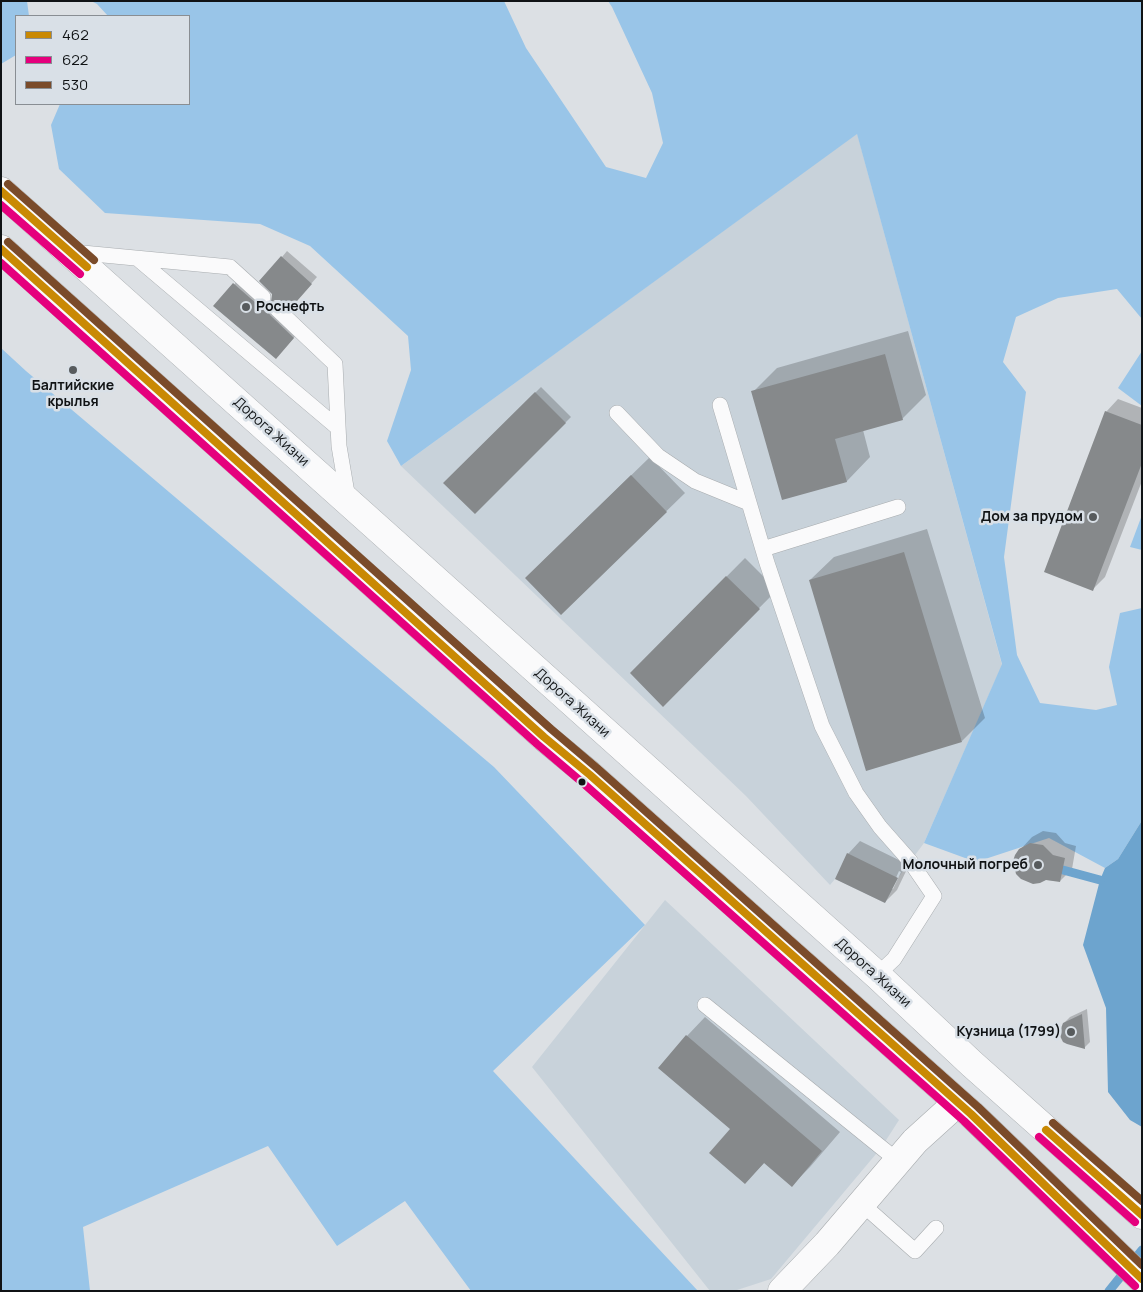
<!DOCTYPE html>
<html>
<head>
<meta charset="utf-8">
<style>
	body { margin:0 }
	#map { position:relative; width:1143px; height:1292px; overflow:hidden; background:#dce0e4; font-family:Manrope,sans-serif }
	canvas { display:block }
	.frame { position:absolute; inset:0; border:2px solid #101315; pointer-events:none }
	.legend { position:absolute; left:15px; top:15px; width:175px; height:90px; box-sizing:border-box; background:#d9e0e7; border:1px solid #898e93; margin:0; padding:6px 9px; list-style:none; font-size:15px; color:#101315 }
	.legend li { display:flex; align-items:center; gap:10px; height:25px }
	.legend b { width:25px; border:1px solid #898e93 }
</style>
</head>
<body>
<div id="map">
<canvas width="1143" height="1292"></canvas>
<div class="frame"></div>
<ul class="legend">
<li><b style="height:6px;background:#c98904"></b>462</li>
<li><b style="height:6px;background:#e5007d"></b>622</li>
<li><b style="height:6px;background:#7a4b2a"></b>530</li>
</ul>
</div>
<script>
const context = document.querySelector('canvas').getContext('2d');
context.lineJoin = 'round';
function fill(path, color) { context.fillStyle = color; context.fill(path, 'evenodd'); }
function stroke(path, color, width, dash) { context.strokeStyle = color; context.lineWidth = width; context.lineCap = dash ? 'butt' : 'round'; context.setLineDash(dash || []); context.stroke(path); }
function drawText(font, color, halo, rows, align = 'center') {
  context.font = font + ' Manrope,sans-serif'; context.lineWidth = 5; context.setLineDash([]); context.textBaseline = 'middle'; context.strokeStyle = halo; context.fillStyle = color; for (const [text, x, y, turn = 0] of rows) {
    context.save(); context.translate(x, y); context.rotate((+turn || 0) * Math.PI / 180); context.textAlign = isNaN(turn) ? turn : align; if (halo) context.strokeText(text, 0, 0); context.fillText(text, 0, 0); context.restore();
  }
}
fill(new Path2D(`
	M 857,133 L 1002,665 L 924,843 L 898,878 L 885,903 L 835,879 L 830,885 L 746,796 L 401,466 Z
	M 665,900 L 899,1120 L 881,1148 L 771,1279 L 734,1291 L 710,1291 L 532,1067 Z`), '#c8d2da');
fill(new Path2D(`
	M 1,1 L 27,1 L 29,16 L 16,16 L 16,55 L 1,64 Z
	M 91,1 L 504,1 L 526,48 L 606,167 L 646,178 L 663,143 L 652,93 L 612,7 L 608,1 L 1142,1 L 1142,319 L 1117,289 L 1058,298 L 1016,317 L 1003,362 L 1026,392 L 1004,557 L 1017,655 L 1040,703 L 1096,710 L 1117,705 L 1109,667 L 1120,613 L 1142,608 L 1142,818 L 1141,822 L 1118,859 L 1105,868 L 1049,838 L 976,862 L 924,843 L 1002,664 L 857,134 L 401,466 L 387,441 L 411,370 L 408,336 L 310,246 L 260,224 L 105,213 L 59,169 L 51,125 L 60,104 L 189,104 L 189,16 L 108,16 L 97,4 Z
	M 1,348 L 26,371 L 494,767 L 645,925 L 493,1071 L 698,1291 L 471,1291 L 405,1201 L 337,1246 L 268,1146 L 83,1227 L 90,1291 L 1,1291 Z
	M 1142,351 L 1142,406 L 1118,388 Z
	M 1142,515 L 1142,550 L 1130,547 Z`), '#99c5e8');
fill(new Path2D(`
	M 1142,818 L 1142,1127 L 1130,1120 L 1108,1092 L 1106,1008 L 1083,945 L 1100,880 L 1105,868 L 1118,859 L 1141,822 Z`), '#6da4ce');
fill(new Path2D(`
	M 287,251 L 317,277 L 296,301 L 274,299 L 273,305 L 299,332 L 281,352 L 215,306 L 240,278 L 268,301 L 272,300 L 282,257 Z
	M 908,331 L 926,395 L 902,419 L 863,430 L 870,457 L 847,481 L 783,499 L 753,392 L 777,368 Z
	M 541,387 L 571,417 L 475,513 L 445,483 Z
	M 1118,399 L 1142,408 L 1142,481 L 1105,577 L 1093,589 L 1106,412 Z
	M 650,457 L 685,493 L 561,614 L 544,560 Z
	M 927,529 L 985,718 L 962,741 L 810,580 L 834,557 Z
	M 745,558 L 777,590 L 663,705 L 631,673 Z
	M 1043,831 L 1056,833 L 1065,843 L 1076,846 L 1072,869 L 1060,881 L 1022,878 L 1014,868 L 1014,861 L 1020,850 L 1032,837 Z
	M 860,841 L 909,865 L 897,890 L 885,902 L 848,854 ZM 899,871 L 901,872 L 893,889 L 891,889 Z
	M 1087,1009 L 1090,1042 L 1084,1048 L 1064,1023 L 1070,1017 Z
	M 705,1017 L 840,1132 L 810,1167 L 792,1185 L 765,1162 L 745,1182 L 731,1129 L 659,1068 L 687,1036 Z`), '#0003');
stroke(new Path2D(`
	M 1063,870 L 1100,880
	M 1109,1291 L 1142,1250`), '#6da4ce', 9);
fill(new Path2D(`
	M 281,256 L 312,284 L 290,309 L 280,300 L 275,300 L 271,302 L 272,294 L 259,281 Z
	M 233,283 L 257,304 L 262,306 L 270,304 L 268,311 L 270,315 L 294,338 L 276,359 L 213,306 Z
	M 885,354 L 903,420 L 835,439 L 847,482 L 782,500 L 751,391 Z
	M 535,392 L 566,423 L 475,514 L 443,483 Z
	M 1105,411 L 1142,425 L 1142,463 L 1093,591 L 1044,572 Z
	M 631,475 L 667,512 L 561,615 L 525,578 Z
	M 904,552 L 962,742 L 866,771 L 809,580 Z
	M 726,576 L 760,609 L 663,707 L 630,673 Z
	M 1030,843 L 1043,845 L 1053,855 L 1065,858 L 1060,882 L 1046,880 L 1040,883 L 1033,884 L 1021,879 L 1016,874 L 1013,861 L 1015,855 L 1019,849 Z
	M 847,853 L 898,878 L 885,903 L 835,879 Z
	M 1082,1014 L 1085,1049 L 1067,1044 L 1063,1042 L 1059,1034 L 1063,1023 Z
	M 686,1035 L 822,1151 L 792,1187 L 764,1163 L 745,1184 L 709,1153 L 730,1129 L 658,1068 Z`), '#86898b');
const lane = new Path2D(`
	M 72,252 L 230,267 L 263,297
	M 138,259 L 338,428
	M 277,309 L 335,364 L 339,446 L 348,499
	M 720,405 L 767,563 L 822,726 L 856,793 L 880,827 L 910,861 L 934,896 L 894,959 L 877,975
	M 617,413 L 658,456 L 695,481 L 749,503
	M 763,549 L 898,507
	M 705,1005 L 898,1161
	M 862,1204 L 915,1251 L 936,1228`);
const street = new Path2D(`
	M 782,1291 L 827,1244 L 915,1141 L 947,1112 L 955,1101`);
const secondary = new Path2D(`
	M 1,191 L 877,975 L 972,1064 L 1142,1215
	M 1,249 L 544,737 L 590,775 L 971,1114 L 1142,1279`);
stroke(lane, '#a8acaf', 16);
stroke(street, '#a8acaf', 29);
stroke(secondary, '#a8acaf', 29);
stroke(lane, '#fafafb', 15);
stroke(street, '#fafafb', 28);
stroke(secondary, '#fafafb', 28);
stroke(new Path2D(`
	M 1,191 L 87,267
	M 1,249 L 544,737 L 590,775 L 971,1114 L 1142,1279
	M 1046,1130 L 1142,1215`), '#c98904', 8);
stroke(new Path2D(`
	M 1,205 L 80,274
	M 1,263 L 537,744 L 583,783 L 964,1121 L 1135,1286
	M 1039,1137 L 1135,1222`), '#e5007d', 8);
stroke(new Path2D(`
	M 8,184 L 94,260
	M 8,242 L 551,729 L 597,768 L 978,1107 L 1142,1265
	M 1053,1123 L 1142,1201`), '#7a4b2a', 8);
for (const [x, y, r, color] of [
	[246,307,5,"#575b5d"],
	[73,370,5,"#575b5d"],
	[1093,517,5,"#575b5d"],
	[582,782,4.5,"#101315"],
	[1038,865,5,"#575b5d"],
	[1071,1032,5,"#575b5d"]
]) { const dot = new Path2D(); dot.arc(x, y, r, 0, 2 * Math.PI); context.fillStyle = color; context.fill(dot); stroke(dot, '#d9e0e7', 2); }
drawText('bold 14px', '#101315', '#d9e0e7', [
	["Роснефть",256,307,"left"],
	["Балтийские",73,386,"center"],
	["крылья",73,402,"center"],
	["Дом за прудом",1083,517],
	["Молочный погреб",1028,865],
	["Кузница (1799)",1061,1032]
], 'right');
drawText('14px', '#101315', '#d9e0e7', [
	["Дорога Жизни",271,432,42],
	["Дорога Жизни",572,703,42],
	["Дорога Жизни",873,973,42]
]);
</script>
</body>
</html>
